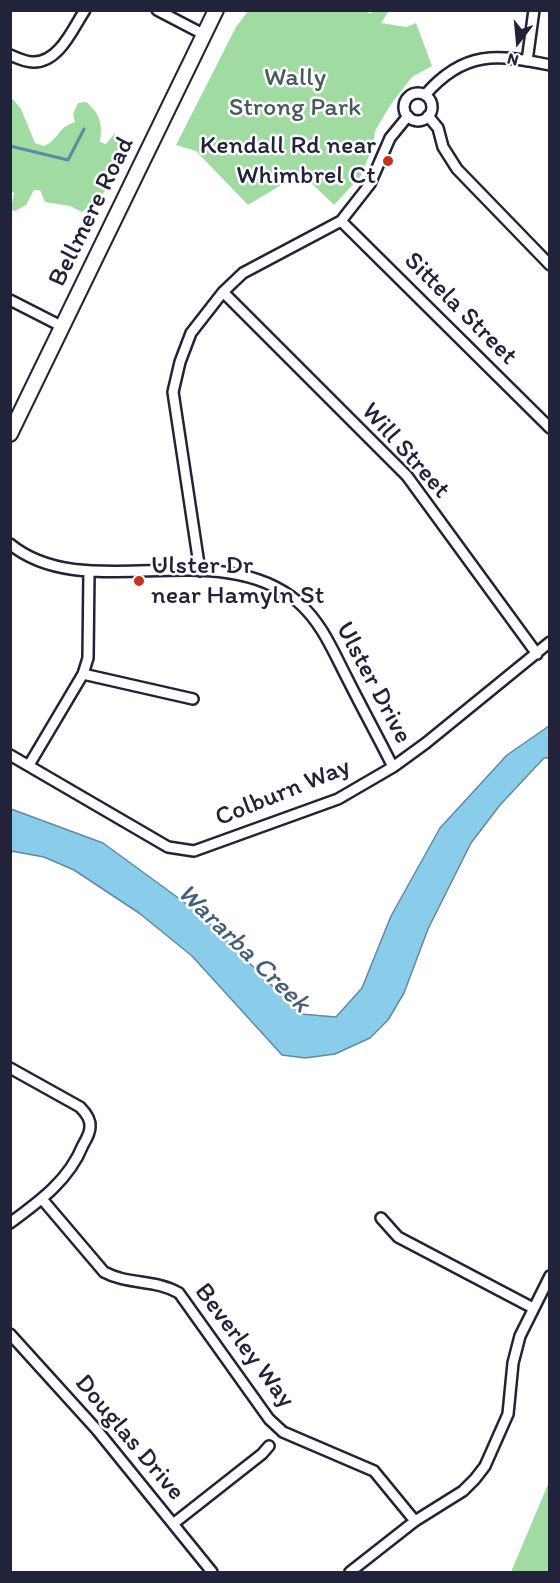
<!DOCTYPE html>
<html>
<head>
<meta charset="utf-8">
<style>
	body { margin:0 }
	#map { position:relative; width:560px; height:1583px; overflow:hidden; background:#fff; font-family:Itim,sans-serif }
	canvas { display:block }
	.frame { position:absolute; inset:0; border:12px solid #22223b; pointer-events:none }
	.north { position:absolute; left:488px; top:12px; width:60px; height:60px; -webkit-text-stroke:4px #fff; paint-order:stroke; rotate:196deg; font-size:16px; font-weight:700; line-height:24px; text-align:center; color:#22223b }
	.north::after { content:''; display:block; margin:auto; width:21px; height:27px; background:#22223b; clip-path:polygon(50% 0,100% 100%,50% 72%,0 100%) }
</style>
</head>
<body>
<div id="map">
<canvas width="560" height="1583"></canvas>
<div class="frame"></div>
<div class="north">N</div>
</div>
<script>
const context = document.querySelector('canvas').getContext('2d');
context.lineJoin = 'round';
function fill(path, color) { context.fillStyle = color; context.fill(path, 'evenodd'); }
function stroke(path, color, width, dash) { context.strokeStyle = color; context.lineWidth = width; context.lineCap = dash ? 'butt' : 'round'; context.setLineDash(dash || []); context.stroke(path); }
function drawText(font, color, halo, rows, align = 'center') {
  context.font = font + ' Itim,sans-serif'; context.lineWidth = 5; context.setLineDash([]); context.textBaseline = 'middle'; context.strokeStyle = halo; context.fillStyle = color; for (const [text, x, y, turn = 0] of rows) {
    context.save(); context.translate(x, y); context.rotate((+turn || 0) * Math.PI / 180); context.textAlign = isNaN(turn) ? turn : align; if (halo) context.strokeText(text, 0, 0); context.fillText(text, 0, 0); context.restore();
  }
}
fill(new Path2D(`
	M 366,10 L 370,14 L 374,11 L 389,11 L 381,23 L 406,27 L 416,23 L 432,66 L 412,77 L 391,104 L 375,131 L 374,140 L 370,148 L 372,149 L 360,177 L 334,205 L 301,173 L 248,205 L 196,151 L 176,145 L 236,27 L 248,11 Z
	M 11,97 L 21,109 L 35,143 L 44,146 C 61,138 55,129 75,122 L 73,114 L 78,103 L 86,102 C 100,113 103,125 100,142 L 106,144 L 114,134 L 122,137 C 125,169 107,195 82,212 L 70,206 L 45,202 L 40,190 L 34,190 L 26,205 L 15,211 L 11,210 L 14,193 L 10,191 Z
	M 549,1482 L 549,1572 L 511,1572 Z`), '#a0dba1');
const water = new Path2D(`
	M 549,726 L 549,758 L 544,758 L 500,805 L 471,843 L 428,929 L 404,993 L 388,1020 L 370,1038 L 335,1054 L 305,1058 L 282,1055 L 192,956 L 139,913 L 74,870 L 44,857 L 11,851 L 11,809 L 103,843 L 199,913 L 301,1014 L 336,1017 L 362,988 L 391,916 L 440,828 L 507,755 Z`);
fill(water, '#89cdeb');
stroke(water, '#6089a5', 1.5);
stroke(new Path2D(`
	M 10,146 L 68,160 L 84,129`), '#6089a5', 3);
const street = new Path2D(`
	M 157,10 L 203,34
	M 10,55 C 17,58 25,62 33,62 C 59,63 73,28 85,10
	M 527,61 L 534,10
	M404 107a14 14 0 1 1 28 0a14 14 0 1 1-28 0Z
	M 425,95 C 464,50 497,54 550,65
	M 428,116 L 438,128 L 443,147 L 457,169 L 550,265
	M 341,221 L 550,428
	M 223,292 L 407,476 L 537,654
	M 10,300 L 63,327
	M 10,544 C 85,606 218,534 298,602 C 322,623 333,651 347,678 C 362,708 378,737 393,767
	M 200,571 L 173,392 L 180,362 L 191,333 L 223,292 L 243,273 L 341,221 L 370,184 L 390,138 L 408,116
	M 83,674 L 193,699
	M 10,755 L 168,847 L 194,851 L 338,799 L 393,767 L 426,743 L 550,642
	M 29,765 L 83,674 L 88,658 L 89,571
	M 10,1068 L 80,1107 C 85,1112 91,1119 90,1127 C 90,1132 86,1140 83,1145 C 69,1180 40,1201 10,1223
	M 42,1199 L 104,1272 C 128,1285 155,1279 179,1293 L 269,1419 L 283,1432 L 374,1471 L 415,1521
	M 381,1218 L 398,1237 L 533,1308
	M 10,1334 L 97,1430 L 212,1572
	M 173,1524 L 262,1454 L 269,1446
	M 350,1572 L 415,1521 L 463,1491 L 475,1479 L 485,1466 L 508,1414 L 513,1363 L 520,1336 L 550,1276`);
const secondary = new Path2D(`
	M 10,434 L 216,10`);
stroke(street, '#22223b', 14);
stroke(secondary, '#22223b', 18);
stroke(street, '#fff', 9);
stroke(secondary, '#fff', 14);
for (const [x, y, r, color] of [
	[388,161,6,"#c8321e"],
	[139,581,6,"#c8321e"]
]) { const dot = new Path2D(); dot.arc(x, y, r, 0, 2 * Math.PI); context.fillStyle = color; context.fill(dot); stroke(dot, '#fff', 2); }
drawText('26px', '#485a5a', '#fff', [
	["Wally",295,78],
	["Strong Park",295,108]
]);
drawText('26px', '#22223b', '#fff', [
	["Kendall Rd near",376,146],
	["Whimbrel Ct",376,176],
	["Ulster Dr",151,566,"left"],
	["near Hamyln St",151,596,"left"]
], 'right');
drawText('26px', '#22223b', '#fff', [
	["Bellmere Road",92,212,-64],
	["Sittela Street",460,309,45],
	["Will Street",405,451,48],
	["Ulster Drive",373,683,62],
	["Colburn Way",283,793,-22],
	["Beverley Way",244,1346,53],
	["Douglas Drive",129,1438,50]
]);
drawText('italic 27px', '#465e79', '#fff', [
	["Wararba Creek",243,949,44]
]);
</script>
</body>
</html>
